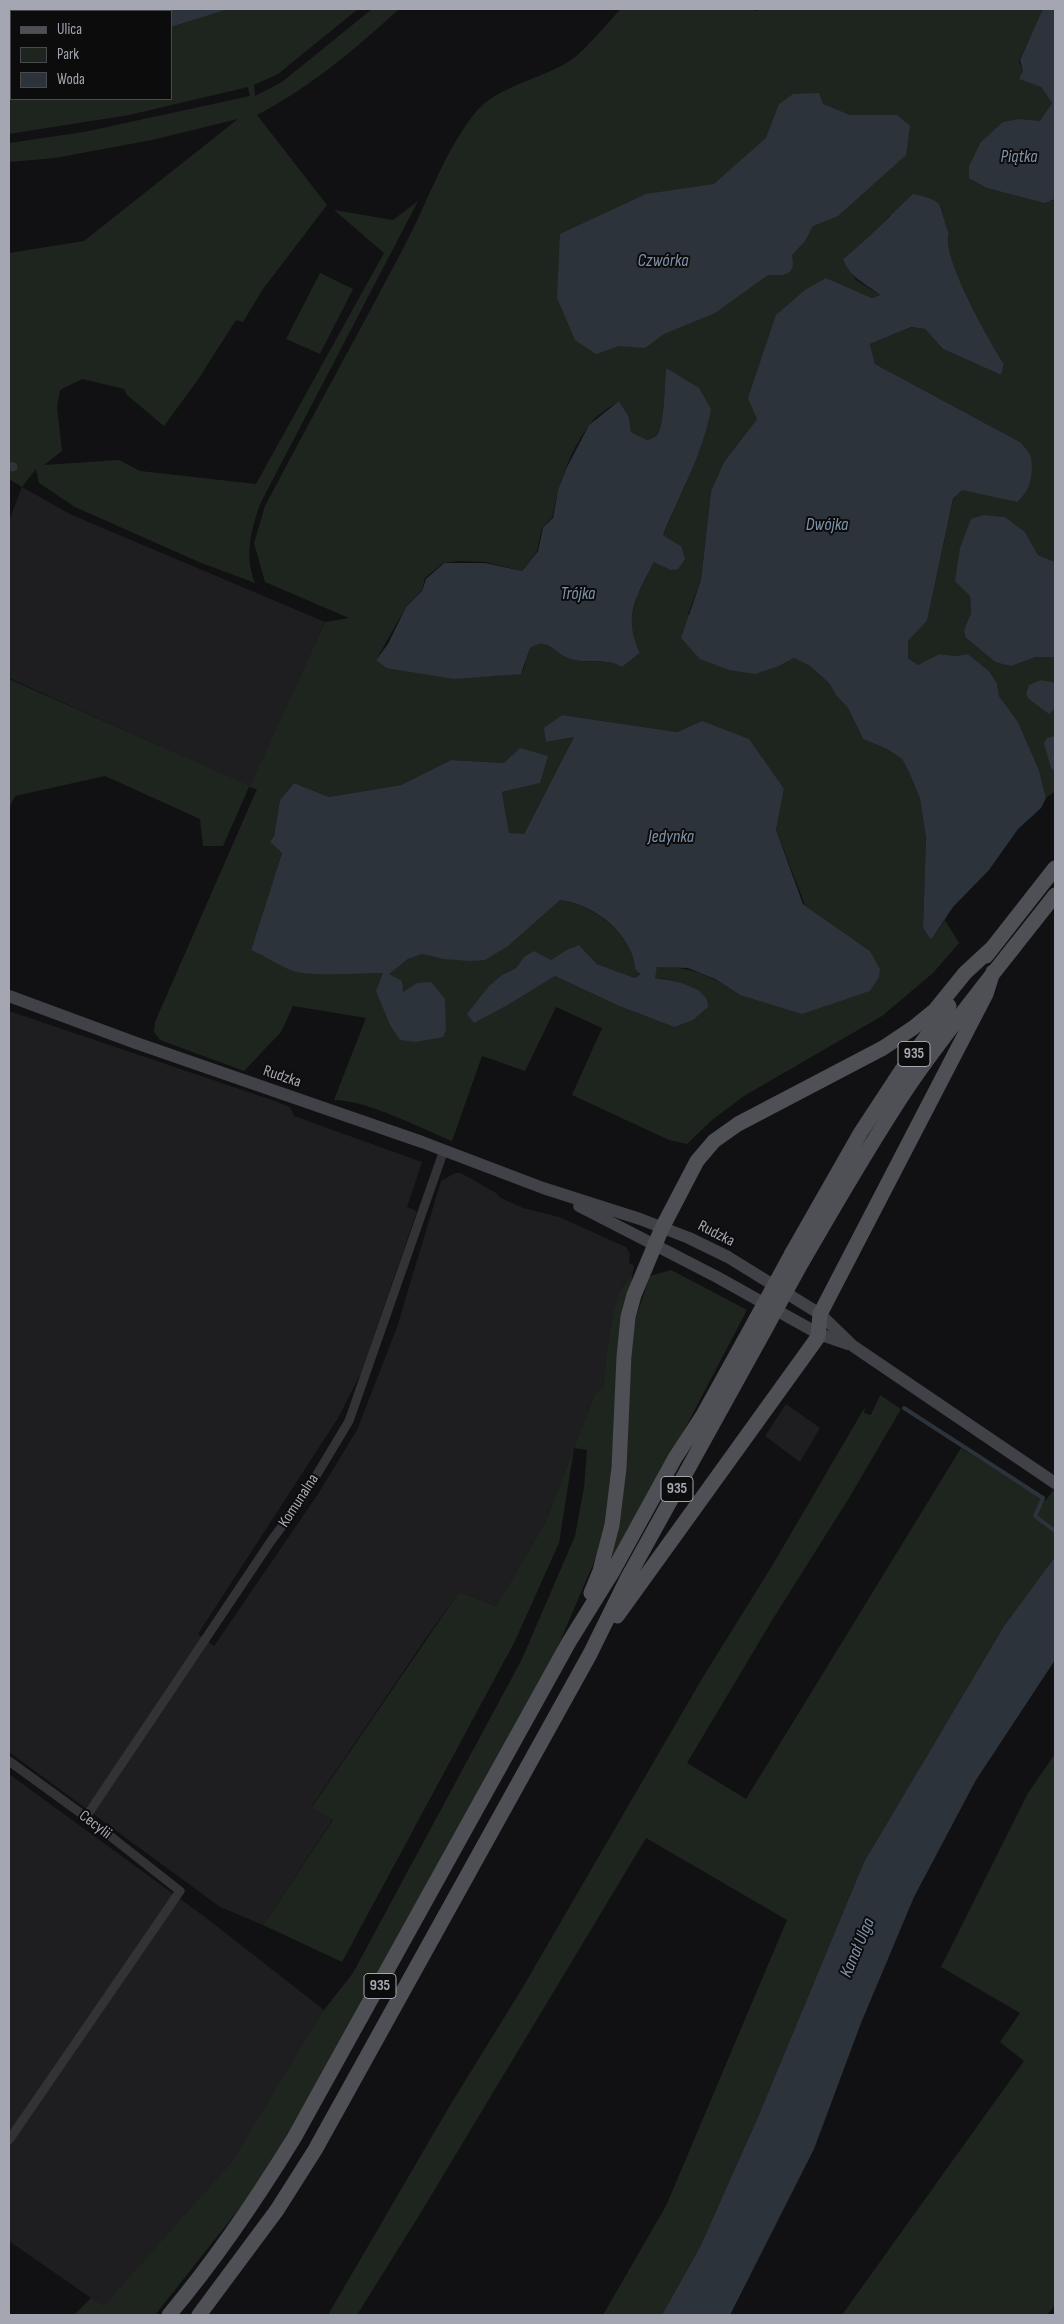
<!DOCTYPE html>
<html>
<head>
<meta charset="utf-8">
<style>
	body { margin:0 }
	#map { position:relative; width:1064px; height:2324px; overflow:hidden; background:#111113; font-family:"Sofia Sans Condensed",sans-serif }
	canvas { display:block }
	.frame { position:absolute; inset:0; border:10px solid #a4a7b2; pointer-events:none }
	.legend { position:absolute; left:10px; top:10px; width:162px; height:90px; box-sizing:border-box; background:#0c0c0d; border:1px solid #494a4f; margin:0; padding:6px 9px; list-style:none; font-size:15px; color:#a4a7b2 }
	.legend li { display:flex; align-items:center; gap:10px; height:25px }
	.legend b { width:25px; border:1px solid #494a4f }
</style>
</head>
<body>
<div id="map">
<canvas width="1064" height="2324"></canvas>
<div class="frame"></div>
<ul class="legend">
<li><b style="height:6px;background:#4f5056"></b>Ulica</li>
<li><b style="height:14px;background:#1e251f"></b>Park</li>
<li><b style="height:14px;background:#2c333a"></b>Woda</li>
</ul>
</div>
<script>
const context = document.querySelector('canvas').getContext('2d');
context.lineJoin = 'round';
function fill(path, color) { context.fillStyle = color; context.fill(path, 'evenodd'); }
function stroke(path, color, width, dash) { context.strokeStyle = color; context.lineWidth = width; context.lineCap = dash ? 'butt' : 'round'; context.setLineDash(dash || []); context.stroke(path); }
function drawText(font, color, halo, rows, align = 'center') {
  context.font = font + ' "Sofia Sans Condensed",sans-serif'; context.lineWidth = 4; context.setLineDash([]); context.textBaseline = 'middle'; context.strokeStyle = halo; context.fillStyle = color; for (const [text, x, y, turn = 0] of rows) {
    context.save(); context.translate(x, y); context.rotate((+turn || 0) * Math.PI / 180); context.textAlign = isNaN(turn) ? turn : align; if (halo) context.strokeText(text, 0, 0); context.fillText(text, 0, 0); context.restore();
  }
}
fill(new Path2D(`
	M 22,487 L 72,515 L 325,622 L 250,787 L 9,678 L 9,521 Z
	M 9,1011 L 275,1101 L 290,1107 L 294,1116 L 422,1162 L 407,1207 L 417,1211 L 361,1373 L 338,1418 L 198,1634 L 214,1646 L 318,1494 L 357,1430 L 397,1327 L 441,1181 L 455,1173 L 461,1173 L 496,1193 L 501,1198 L 523,1208 L 559,1217 L 626,1247 L 630,1254 L 629,1263 L 634,1265 L 632,1278 L 628,1278 L 623,1285 L 610,1328 L 603,1388 L 595,1393 L 545,1523 L 496,1606 L 459,1592 L 424,1641 L 312,1806 L 333,1819 L 263,1925 L 220,1907 L 9,1752 Z
	M 786,1404 L 820,1428 L 800,1462 L 765,1436 Z
	M 9,1774 L 205,1917 L 324,2010 L 286,2080 L 233,2160 L 104,2307 L 9,2241 Z`), '#1e1d1f');
fill(new Path2D(`
	M 229,9 L 358,9 L 278,74 L 254,85 L 255,96 L 282,82 L 372,9 L 399,9 C 354,50 312,86 257,115 L 327,205 L 263,289 L 243,322 L 236,320 L 197,381 L 164,426 L 127,395 L 124,389 L 82,379 L 60,390 L 57,407 L 62,451 L 44,465 L 119,460 L 140,471 L 256,484 L 384,253 L 334,210 L 393,220 L 418,201 L 260,504 C 251,531 244,555 255,583 L 199,562 L 75,507 L 39,483 L 36,469 L 22,487 L 9,479 L 9,253 L 84,241 L 238,119 L 152,140 L 55,158 L 9,162 L 9,143 L 84,132 L 250,96 L 248,87 L 129,115 L 9,134 L 9,63 L 11,63 L 11,99 L 171,99 L 171,27 Z
	M 621,9 L 750,9 L 758,11 L 758,9 L 1044,9 L 1019,61 L 1023,71 L 1041,87 L 1052,103 L 1040,122 L 1019,119 L 987,188 L 1052,201 L 1055,199 L 1055,562 L 1038,555 L 1025,532 L 1005,517 L 984,515 L 970,596 L 971,613 L 964,630 L 965,637 L 995,662 L 1002,664 L 1011,666 L 1036,657 L 1055,657 L 1055,791 L 1046,798 L 1039,770 L 1018,722 L 999,696 L 997,683 L 989,671 L 968,654 L 958,656 L 939,654 L 918,665 L 908,658 L 908,641 L 927,621 L 953,500 L 962,489 L 1017,502 C 1037,488 1025,462 1020,442 L 875,364 L 870,344 L 911,327 L 925,329 L 943,349 L 1001,375 L 1004,364 C 990,342 940,256 949,233 L 944,221 L 942,207 L 889,216 L 866,242 L 843,259 L 856,280 L 880,295 L 872,298 L 826,278 L 757,419 L 724,462 L 711,491 L 701,580 L 688,614 L 779,666 L 794,658 L 810,666 L 830,684 L 835,694 L 848,708 L 863,739 L 887,749 L 902,759 L 909,772 L 920,799 L 926,838 L 923,928 L 931,940 L 945,920 L 959,943 L 933,973 L 882,1016 L 744,1096 L 712,1120 L 687,1144 L 669,1140 L 572,1095 L 602,1028 L 556,1007 L 525,1071 L 482,1056 L 452,1141 C 420,1128 367,1100 334,1100 L 366,1018 L 293,1006 L 281,1032 L 244,1071 L 160,1040 L 154,1032 L 155,1022 L 257,789 L 249,787 L 223,846 L 203,846 L 200,819 L 105,776 L 15,796 L 9,809 L 9,679 L 250,786 L 325,622 L 349,618 L 265,582 L 254,543 L 265,506 C 311,418 360,331 406,243 C 429,199 444,152 475,113 C 496,86 543,79 571,60 C 585,51 608,22 621,9 ZM 666,369 L 708,421 L 688,479 L 663,535 L 681,546 L 654,562 L 637,596 L 630,624 L 633,638 L 640,653 L 622,667 C 606,657 585,665 568,658 C 553,652 547,636 530,647 L 523,671 L 386,668 L 376,660 L 406,607 L 422,590 L 425,578 L 443,563 L 459,561 L 485,562 L 522,571 L 537,551 L 542,527 L 552,518 C 558,485 569,453 589,425 C 596,415 609,408 619,401 L 629,417 L 631,432 L 647,440 C 653,438 656,437 659,431 C 664,423 665,381 666,369 ZM 562,715 L 677,732 L 702,721 L 784,789 L 776,830 L 805,905 L 870,951 L 740,995 C 711,976 692,966 657,967 L 654,978 L 667,979 L 674,1027 L 619,1006 L 555,976 L 508,1005 L 473,1023 L 502,975 L 516,968 L 524,957 L 551,960 L 568,949 L 579,945 L 597,964 L 635,978 L 640,973 L 635,969 C 633,934 592,904 560,900 L 443,959 L 422,954 L 408,959 L 388,974 L 403,992 L 408,989 L 429,1040 L 417,1042 L 383,973 L 325,974 L 251,950 L 282,853 L 270,842 L 274,836 L 280,800 L 294,783 L 329,797 L 401,785 L 451,760 L 504,763 L 539,783 L 502,792 L 509,834 L 524,834 L 574,737 L 546,742 Z
	M 320,273 L 353,289 L 320,354 L 286,339 Z
	M 671,1270 L 747,1310 L 646,1503 L 607,1570 L 622,1504 L 634,1323 L 650,1276 Z
	M 628,1278 L 632,1278 L 617,1357 L 613,1482 L 604,1539 L 552,1660 L 325,2068 L 258,2185 L 155,2315 L 74,2315 L 91,2298 L 104,2306 L 233,2160 L 324,2010 L 353,1973 L 522,1659 L 575,1536 L 584,1488 L 587,1450 L 574,1448 L 559,1543 L 515,1641 L 342,1962 L 263,1925 L 333,1820 L 312,1807 L 459,1592 L 496,1606 L 545,1523 L 595,1393 L 603,1388 C 607,1356 609,1304 628,1278 Z
	M 880,1395 L 901,1409 L 849,1498 L 771,1622 L 687,1763 L 746,1799 L 961,1448 L 1045,1501 L 1055,1488 L 1055,1558 L 1004,1626 L 864,1862 L 758,2117 L 700,2247 L 662,2315 L 603,2315 L 666,2206 L 787,1920 L 646,1838 L 420,2214 L 357,2315 L 328,2315 L 449,2107 L 523,1987 L 703,1677 L 772,1566 L 865,1407 L 864,1413 L 871,1415 Z
	M 1055,1754 L 1055,2305 L 1047,2315 L 842,2315 L 1024,2061 L 1000,2042 L 1020,2013 L 941,1967 L 1028,1793 Z`), '#1e251f');
fill(new Path2D(`
	M 77,9 L 229,9 L 171,27 L 171,11 L 69,11 Z
	M 1043,9 L 1055,9 L 1055,199 L 1045,203 L 987,188 L 969,178 L 969,166 L 981,142 L 1003,122 L 1019,119 L 1040,121 L 1052,103 L 1041,87 L 1019,79 L 1023,71 L 1020,60 Z
	M 819,93 L 823,104 L 850,115 L 897,115 L 910,126 L 906,155 L 838,216 L 813,226 L 805,241 L 792,255 L 793,266 L 790,272 L 783,275 L 768,275 L 715,313 L 664,334 L 645,348 L 619,346 L 596,354 L 575,340 L 557,298 L 560,234 L 646,194 L 714,184 L 766,138 L 779,104 L 793,94 Z
	M 913,194 C 949,202 937,204 949,233 C 940,255 990,342 1004,364 L 1001,375 L 943,349 L 925,329 L 911,327 L 870,344 L 875,364 L 1020,442 C 1023,446 1028,451 1030,455 C 1035,470 1030,493 1017,502 L 962,490 L 953,499 L 927,621 L 908,641 L 908,658 L 918,665 L 939,654 L 957,656 L 968,654 L 989,671 L 997,683 L 999,696 L 1018,722 L 1039,770 L 1046,798 L 1041,808 L 1018,829 L 989,870 L 953,907 L 931,940 L 923,928 L 926,838 L 920,799 L 909,772 L 902,759 L 887,749 L 863,739 L 848,708 L 835,694 L 830,684 L 810,666 L 794,658 L 779,666 L 755,674 L 729,670 L 700,659 L 681,638 L 701,580 L 711,491 L 724,462 L 757,419 L 748,398 L 776,315 L 805,290 L 826,278 L 872,298 L 880,295 C 865,283 850,278 843,259 C 869,239 890,215 913,194 Z
	M 666,368 L 699,388 L 711,409 C 703,453 680,494 663,535 L 681,546 L 685,559 L 678,569 L 671,570 L 654,562 C 637,596 622,616 640,653 L 622,667 C 606,657 585,665 568,658 C 553,652 547,636 530,648 L 521,674 L 454,679 L 386,668 L 376,660 L 388,644 L 406,607 L 422,591 L 426,579 L 444,563 L 485,563 L 522,571 L 538,551 L 543,527 L 553,518 L 558,490 L 566,469 L 589,425 L 619,401 L 629,417 L 631,432 L 647,440 C 653,438 657,437 659,431 C 664,422 665,381 666,368 Z
	M 984,515 L 1005,517 L 1025,532 L 1038,555 L 1055,562 L 1055,657 L 1036,657 L 1011,666 L 1002,664 L 995,662 L 965,637 L 964,630 L 971,613 L 970,596 L 955,581 L 960,548 L 971,519 Z
	M 1041,680 L 1055,683 L 1055,708 L 1049,714 L 1029,699 L 1026,694 L 1029,685 Z
	M 562,715 L 677,732 L 702,721 L 749,739 L 784,789 L 776,830 L 803,904 L 870,951 L 880,969 L 879,977 L 870,991 L 802,1014 L 740,995 L 715,979 L 688,968 L 657,967 L 655,978 C 670,980 710,986 708,1007 L 693,1020 L 674,1027 L 619,1006 L 555,976 L 508,1005 L 474,1023 L 467,1014 L 489,986 L 502,975 L 516,968 L 524,957 L 534,951 L 551,960 L 568,949 L 579,945 L 597,964 L 635,978 L 640,974 L 635,969 C 633,934 592,903 560,900 L 508,946 L 485,960 L 470,961 L 443,959 L 422,954 L 408,959 L 389,974 L 402,981 L 403,992 L 417,983 L 431,982 L 445,999 L 446,1030 L 443,1037 L 417,1042 L 400,1040 L 390,1025 L 376,991 L 383,973 C 360,973 313,977 293,971 C 280,966 265,956 251,950 L 282,853 L 270,842 L 274,836 L 280,800 L 294,783 L 329,797 L 401,785 L 451,760 L 504,763 L 520,748 L 548,756 L 540,783 L 502,792 L 509,833 L 524,834 L 574,737 L 546,742 L 544,728 Z
	M 1055,736 L 1055,770 L 1051,768 L 1044,743 L 1047,738 Z
	M 1055,1557 L 1055,1660 L 976,1780 L 914,1897 L 861,2023 L 814,2149 L 730,2315 L 662,2315 L 700,2247 L 758,2117 L 864,1862 L 1004,1626 Z`), '#2c333a');
stroke(new Path2D(`
	M 904,1408 L 1043,1498 L 1035,1516 L 1055,1531`), '#2c333a', 4);
stroke(new Path2D(`
	M 9,466 L 13,467
	M 9,1761 L 86,1817 L 180,1891 L 9,2140
	M 86,1817 L 271,1541 L 301,1501 L 349,1421 L 444,1150`), '#333337', 9);
stroke(new Path2D(`
	M 9,996 L 136,1043 L 422,1142 L 543,1188 L 640,1219 L 689,1238 L 728,1257 L 820,1314 L 853,1346 L 1055,1483
	M 579,1206 L 717,1277 L 819,1334 L 848,1344`), '#414247', 12);
stroke(new Path2D(`
	M 986,956 L 1055,868
	M 792,1253 L 861,1132 L 901,1071 L 949,1006
	M 802,1262 C 837,1202 871,1142 910,1084 C 955,1019 1006,958 1055,895
	M 591,1593 L 600,1571 L 612,1525 L 619,1468 L 624,1357 L 628,1317 L 634,1295 L 662,1228 L 697,1161 L 714,1141 L 738,1124 L 883,1048 L 913,1028 L 935,1010 L 965,973 L 992,948
	M 617,1616 L 818,1337 L 820,1314 L 986,994 L 993,972
	M 169,2315 C 216,2259 256,2200 294,2138 L 569,1642 L 613,1571 L 675,1458 L 703,1415 L 756,1319
	M 199,2315 L 277,2210 L 315,2150 L 590,1654 L 627,1579 L 767,1326`), '#4f5056', 15);
stroke(new Path2D(`
	M 756,1319 L 792,1253
	M 767,1326 L 802,1262`), '#4f5056', 15);
for (const [x, y, w] of [
	[914,1054,32],
	[677,1489,32],
	[380,1986,32]
]) { const box = new Path2D(); box.roundRect(x - w / 2, y - 12.5, w, 25, 4); context.fillStyle = '#0c0c0d'; context.fill(box); stroke(box, '#a4a7b2', 1); }
drawText('bold 15px', '#a4a7b2', null, [
	["935",914,1054],
	["935",677,1489],
	["935",380,1986]
]);
drawText('16px', '#a4a7b2', '#0c0c0d', [
	["Rudzka",282,1077,19],
	["Rudzka",716,1234,27],
	["Komunalna",299,1501,-57],
	["Cecylii",95,1825,37]
]);
drawText('italic 18px', '#7e93aa', '#0c0c0d', [
	["Piątka",1019,157],
	["Czwórka",663,261],
	["Dwójka",827,525],
	["Trójka",578,594],
	["Jedynka",671,837],
	["Kanał Ulga",858,1948,-67]
]);
</script>
</body>
</html>
